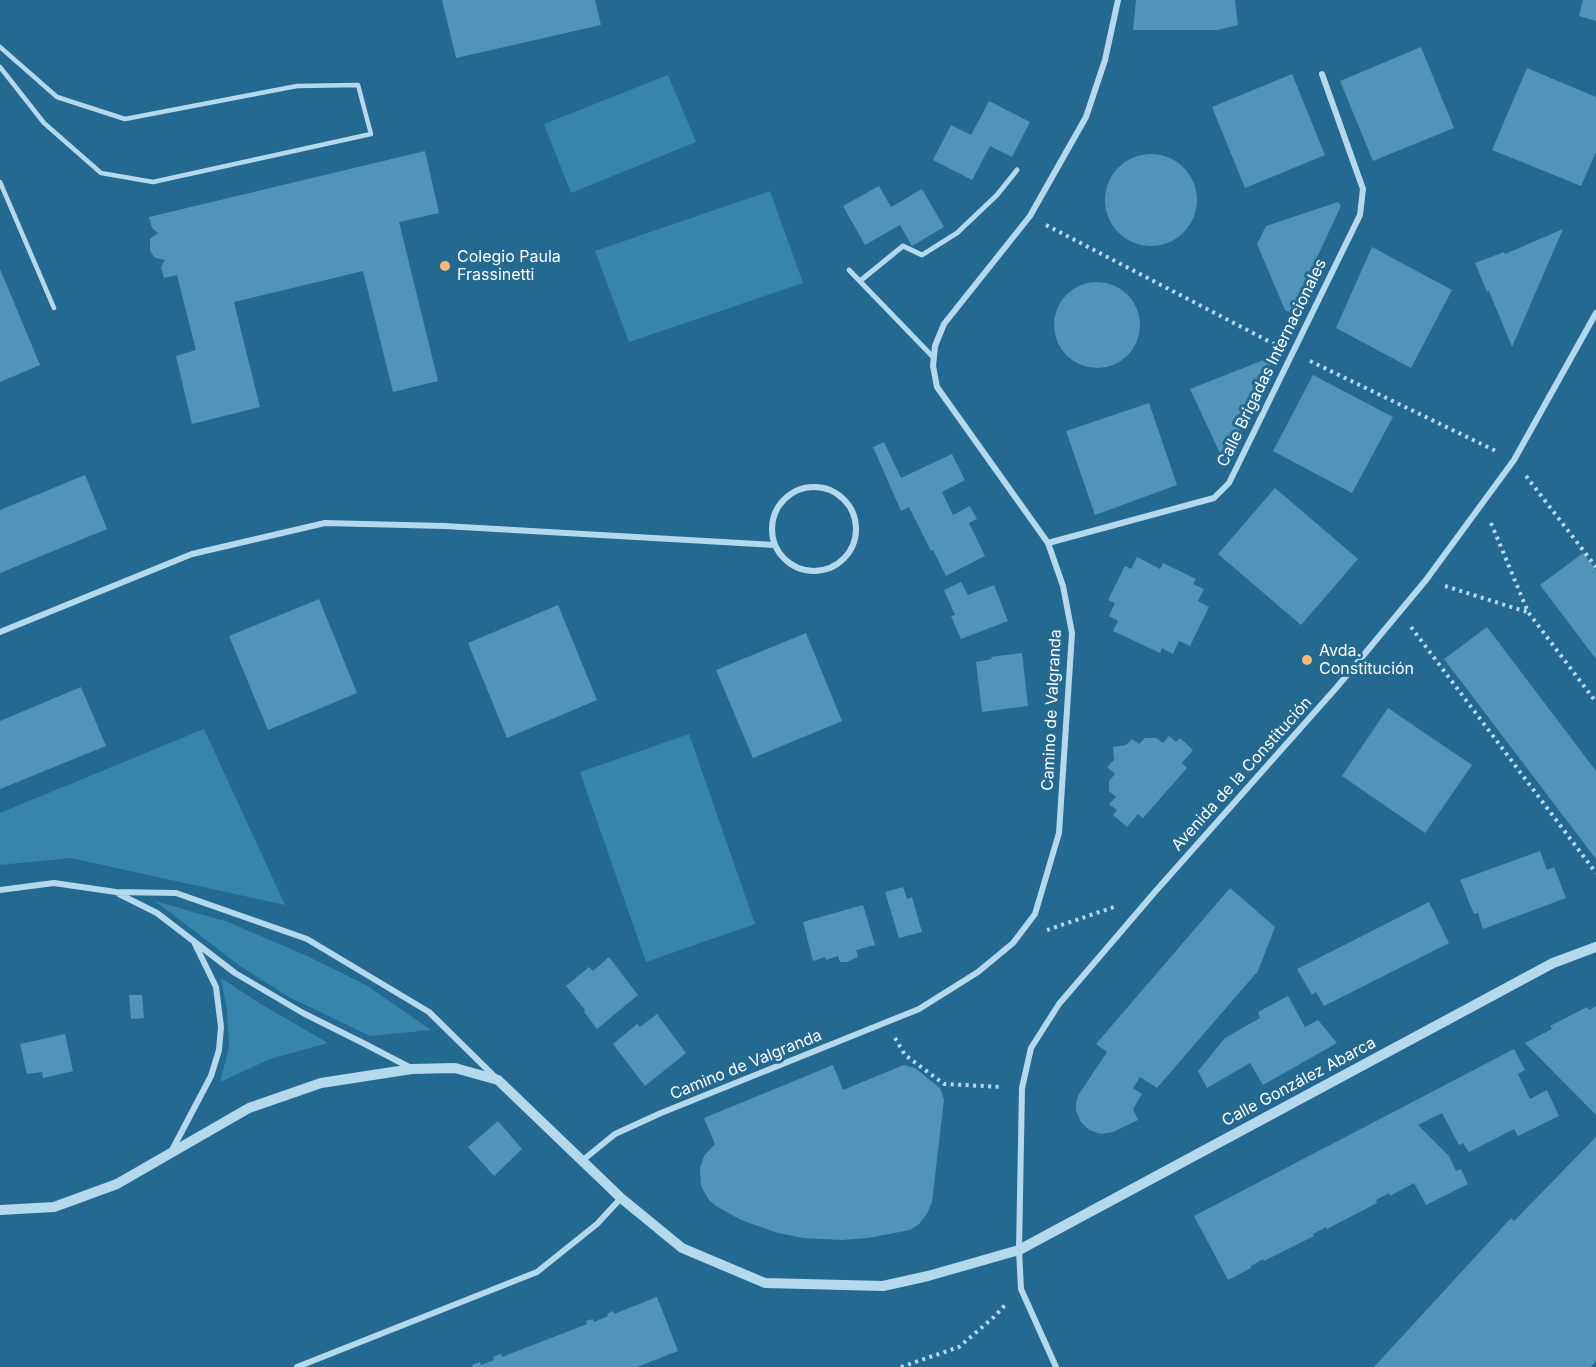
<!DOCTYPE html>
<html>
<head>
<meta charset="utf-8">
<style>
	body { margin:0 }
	canvas { display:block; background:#236990 }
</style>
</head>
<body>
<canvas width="1596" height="1367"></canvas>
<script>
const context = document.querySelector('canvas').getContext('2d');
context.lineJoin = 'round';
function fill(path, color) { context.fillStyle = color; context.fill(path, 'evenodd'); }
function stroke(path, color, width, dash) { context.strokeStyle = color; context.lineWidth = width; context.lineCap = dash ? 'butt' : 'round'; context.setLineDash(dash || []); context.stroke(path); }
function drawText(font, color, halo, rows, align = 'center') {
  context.font = font + ' Inter,sans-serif'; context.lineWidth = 6; context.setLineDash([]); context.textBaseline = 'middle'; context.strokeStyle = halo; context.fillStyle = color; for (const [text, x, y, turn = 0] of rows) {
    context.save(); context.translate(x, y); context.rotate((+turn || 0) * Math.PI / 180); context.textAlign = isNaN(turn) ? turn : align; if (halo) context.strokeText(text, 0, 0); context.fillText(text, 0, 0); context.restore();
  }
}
fill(new Path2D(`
	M 668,75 L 696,142 L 571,193 L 544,124 Z
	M 770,191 L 803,283 L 629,342 L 595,251 Z
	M 204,729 L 285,905 L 71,858 L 0,865 L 0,813 Z
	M 689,734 L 755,924 L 646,962 L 580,772 Z
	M 155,901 L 228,922 L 305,955 L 366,985 L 431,1030 L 370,1036 L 289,997 L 240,966 Z
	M 221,978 L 259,1003 L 328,1043 L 270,1059 L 220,1082 L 229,1047 L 227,1010 Z`), '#3784ad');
fill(new Path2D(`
	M 442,0 L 595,0 L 601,25 L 456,58 Z
	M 1136,0 L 1235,0 L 1238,25 L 1217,30 L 1133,30 Z
	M 1583,0 L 1596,0 L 1596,21 L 1579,16 Z
	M 1421,47 L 1454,128 L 1373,161 L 1340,81 Z
	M 1527,68 L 1596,97 L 1596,152 L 1581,186 L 1492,150 Z
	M 1292,74 L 1325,155 L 1245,188 L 1212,107 Z
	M 989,101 L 1030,122 L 1012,157 L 990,146 L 972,180 L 933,160 L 951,125 L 971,135 Z
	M 425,151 L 439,213 L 399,222 L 438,381 L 393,392 L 363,271 L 234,302 L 260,407 L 192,424 L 176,356 L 196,350 L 177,275 L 164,278 L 161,267 L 165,260 L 155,258 L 150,251 L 150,239 L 158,233 L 152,228 L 149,217 Z
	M1105 200a46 46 0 1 1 92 0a46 46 0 1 1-92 0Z
	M 879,186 L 891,207 L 922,189 L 944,227 L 912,246 L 900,225 L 865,245 L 843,206 Z
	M 1338,202 L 1341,206 L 1291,313 L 1285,310 L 1257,244 L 1266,226 Z
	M 1563,229 L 1512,347 L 1489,291 L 1487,292 L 1475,263 L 1504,252 L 1505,254 Z
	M 1372,247 L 1452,290 L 1411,368 L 1336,328 Z
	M 0,269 L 40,365 L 0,382 Z
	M1054 325a43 43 0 1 1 86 0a43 43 0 1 1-86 0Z
	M 1274,356 L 1225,464 L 1190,389 Z
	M 1313,375 L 1393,417 L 1352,493 L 1273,451 Z
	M 1149,403 L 1177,485 L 1095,515 L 1066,431 Z
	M 884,442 L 901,478 L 952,454 L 965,480 L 942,492 L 953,515 L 970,506 L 977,519 L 969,523 L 985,556 L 946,576 L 933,550 L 931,551 L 909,507 L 901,511 L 873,447 Z
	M 85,475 L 107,529 L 0,573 L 0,510 Z
	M 1275,488 L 1358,559 L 1301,625 L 1218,554 Z
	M 1583,553 L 1596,570 L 1596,659 L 1540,585 Z
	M 1137,557 L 1160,569 L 1163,563 L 1196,579 L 1193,584 L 1204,589 L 1198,601 L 1209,607 L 1190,646 L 1179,641 L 1173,654 L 1162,648 L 1160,653 L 1113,631 L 1118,621 L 1109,616 L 1115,603 L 1108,600 L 1125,566 L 1131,569 Z
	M 961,582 L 968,595 L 994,585 L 1008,621 L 961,639 L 951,616 L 955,615 L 944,590 Z
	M 319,599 L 357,693 L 268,730 L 229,636 Z
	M 558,605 L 597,700 L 507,738 L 468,643 Z
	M 1487,627 L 1596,771 L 1596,859 L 1444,659 Z
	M 806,633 L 842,721 L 753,758 L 716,670 Z
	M 1022,653 L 1028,706 L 982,712 L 976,662 L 992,659 L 991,657 Z
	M 81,687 L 106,746 L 0,789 L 0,721 Z
	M 1388,708 L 1472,765 L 1425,833 L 1342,776 Z
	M 1169,736 L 1176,742 L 1180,738 L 1193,750 L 1182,763 L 1187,768 L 1143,818 L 1138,814 L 1127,827 L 1113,815 L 1117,810 L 1109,804 L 1116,797 L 1109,791 L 1109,781 L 1115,774 L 1107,767 L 1114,760 L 1113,747 L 1126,745 L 1132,739 L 1139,744 L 1145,738 L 1156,738 L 1163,743 Z
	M 1540,851 L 1547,870 L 1554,867 L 1566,898 L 1483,929 L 1478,913 L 1474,914 L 1460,880 Z
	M 903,887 L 907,899 L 912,897 L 922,932 L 899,938 L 885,892 Z
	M 1230,888 L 1275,927 L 1258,971 L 1157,1088 L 1140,1077 L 1133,1088 L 1142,1094 L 1133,1109 L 1138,1120 L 1113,1132 L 1101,1134 L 1089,1130 L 1081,1122 L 1076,1111 L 1076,1102 L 1079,1094 L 1107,1052 L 1096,1044 Z
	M 1429,902 L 1449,943 L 1324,1006 L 1316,992 L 1312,995 L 1297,969 Z
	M 863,905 L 875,945 L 856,950 L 858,957 L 847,962 L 840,962 L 838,956 L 826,960 L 825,957 L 813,961 L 803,922 Z
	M 609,957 L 638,995 L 597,1029 L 584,1012 L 585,1010 L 566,986 L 589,967 L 593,971 Z
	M 129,995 L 142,995 L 144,1018 L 131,1019 Z
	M 1288,996 L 1305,1027 L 1318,1020 L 1337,1043 L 1263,1085 L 1250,1063 L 1207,1088 L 1198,1071 L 1225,1038 L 1260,1018 L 1258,1012 Z
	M 1596,1006 L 1596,1115 L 1525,1043 L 1552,1029 L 1550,1026 L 1587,1007 L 1589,1010 Z
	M 657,1014 L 686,1053 L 645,1086 L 613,1044 L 637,1024 L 640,1027 Z
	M 65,1034 L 73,1071 L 43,1078 L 42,1072 L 27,1074 L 20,1044 Z
	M 1514,1049 L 1525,1070 L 1518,1074 L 1530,1099 L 1547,1090 L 1559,1116 L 1518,1136 L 1514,1129 L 1469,1152 L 1463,1143 L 1459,1145 L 1442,1113 L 1418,1125 L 1449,1156 L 1456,1171 L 1461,1169 L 1468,1184 L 1426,1205 L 1414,1183 L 1390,1196 L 1389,1193 L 1376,1200 L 1377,1203 L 1327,1229 L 1326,1227 L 1313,1234 L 1314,1236 L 1264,1261 L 1263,1259 L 1251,1266 L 1251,1268 L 1228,1280 L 1194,1216 Z
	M 833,1065 L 843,1090 L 904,1065 L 915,1068 L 940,1088 L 944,1100 L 932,1202 L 927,1214 L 919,1224 L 910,1230 L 868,1238 L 842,1240 L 803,1238 L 778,1233 L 741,1220 L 716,1206 L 709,1200 L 701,1186 L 700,1168 L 704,1156 L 715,1144 L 704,1118 Z
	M 498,1121 L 522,1149 L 494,1176 L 468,1147 Z
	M 1596,1137 L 1596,1361 L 1591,1367 L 1374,1367 L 1511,1218 L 1514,1221 Z
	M 657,1297 L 678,1351 L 637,1367 L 473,1367 L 472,1365 L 480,1362 L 481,1365 L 494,1360 L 493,1357 L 501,1354 L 502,1357 L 587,1324 L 586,1321 L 593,1319 L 594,1322 L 608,1316 L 607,1314 L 613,1311 L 614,1314 Z`), '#5094b8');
stroke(new Path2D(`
	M 1046,225 L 1276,345
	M 1310,361 L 1498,452
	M 1526,476 L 1596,567
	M 1491,523 L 1528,612 L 1596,702
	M 1445,586 L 1527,612
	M 1411,627 L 1596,873
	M 1047,930 L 1117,906
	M 895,1038 L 905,1055 L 944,1084 L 1003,1087
	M 901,1367 L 959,1347 L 994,1317 L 1006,1304`), '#b4d9ec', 4, [3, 4.5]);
stroke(new Path2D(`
	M 0,47 L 57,97 L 125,119 L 297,86 L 358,85 L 371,134 L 153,182 L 101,173 L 44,123 L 0,67
	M 0,182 L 54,308`), '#b4d9ec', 4.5);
stroke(new Path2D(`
	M 849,270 L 934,358
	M 860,281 L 903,246 L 922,255 L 957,233 L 997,195 L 1017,170`), '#b4d9ec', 5);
stroke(new Path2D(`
	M772 529a42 42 0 1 1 84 0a42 42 0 1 1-84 0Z
	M 1048,543 L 1214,498 L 1229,483 L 1360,215 L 1363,189 L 1322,74
	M 0,632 L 192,554 L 325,523 L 444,526 L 775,545
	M 0,890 L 54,883 L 116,892 L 176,893 L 307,939 L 429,1012 L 495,1077
	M 119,894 L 157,913 L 235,973 L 303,1013 L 365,1044 L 411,1068
	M 171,1152 L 211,1076 L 219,1050 L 221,1027 L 216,987 L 195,944
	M 583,1160 L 615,1134 L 661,1113 L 919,1009 L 978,972 L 1013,943 L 1035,914 L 1059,833 L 1072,633 L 1063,586 L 1048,543 L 937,387 L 933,366 L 935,346 L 944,324 L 1030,216 L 1086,117 L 1105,60 L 1118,0
	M 297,1367 L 537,1272 L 597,1224 L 621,1198
	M 1056,1367 L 1021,1289 L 1019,1250 L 1022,1088 L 1031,1048 L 1059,1004 L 1154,893 L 1337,687 L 1426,580 L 1514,460 L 1596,313`), '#b4d9ec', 6);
stroke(new Path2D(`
	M 0,1210 L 54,1207 L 117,1184 L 249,1108 L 321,1083 L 412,1069 L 455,1068 L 498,1080 L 621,1198 L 682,1248 L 765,1283 L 883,1286 L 928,1276 L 1019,1250 L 1553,963 L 1596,947`), '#b4d9ec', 10);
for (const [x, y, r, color] of [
	[445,266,6,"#f7b877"],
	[1307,660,6,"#f7b877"]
]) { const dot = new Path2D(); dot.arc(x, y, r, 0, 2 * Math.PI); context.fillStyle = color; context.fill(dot); stroke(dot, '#236990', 2); }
drawText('16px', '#fff', '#236990', [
	["Colegio Paula",457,257],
	["Frassinetti",457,275],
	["Avda.",1319,651],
	["Constitución",1319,669]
], 'left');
drawText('16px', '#fff', '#236990', [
	["Calle Brigadas Internacionales",1272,363,-64],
	["Camino de Valgranda",1052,710,-87],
	["Avenida de la Constitución",1242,774,-48],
	["Camino de Valgranda",746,1065,-22],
	["Calle González Abarca",1299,1082,-28]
]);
</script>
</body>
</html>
